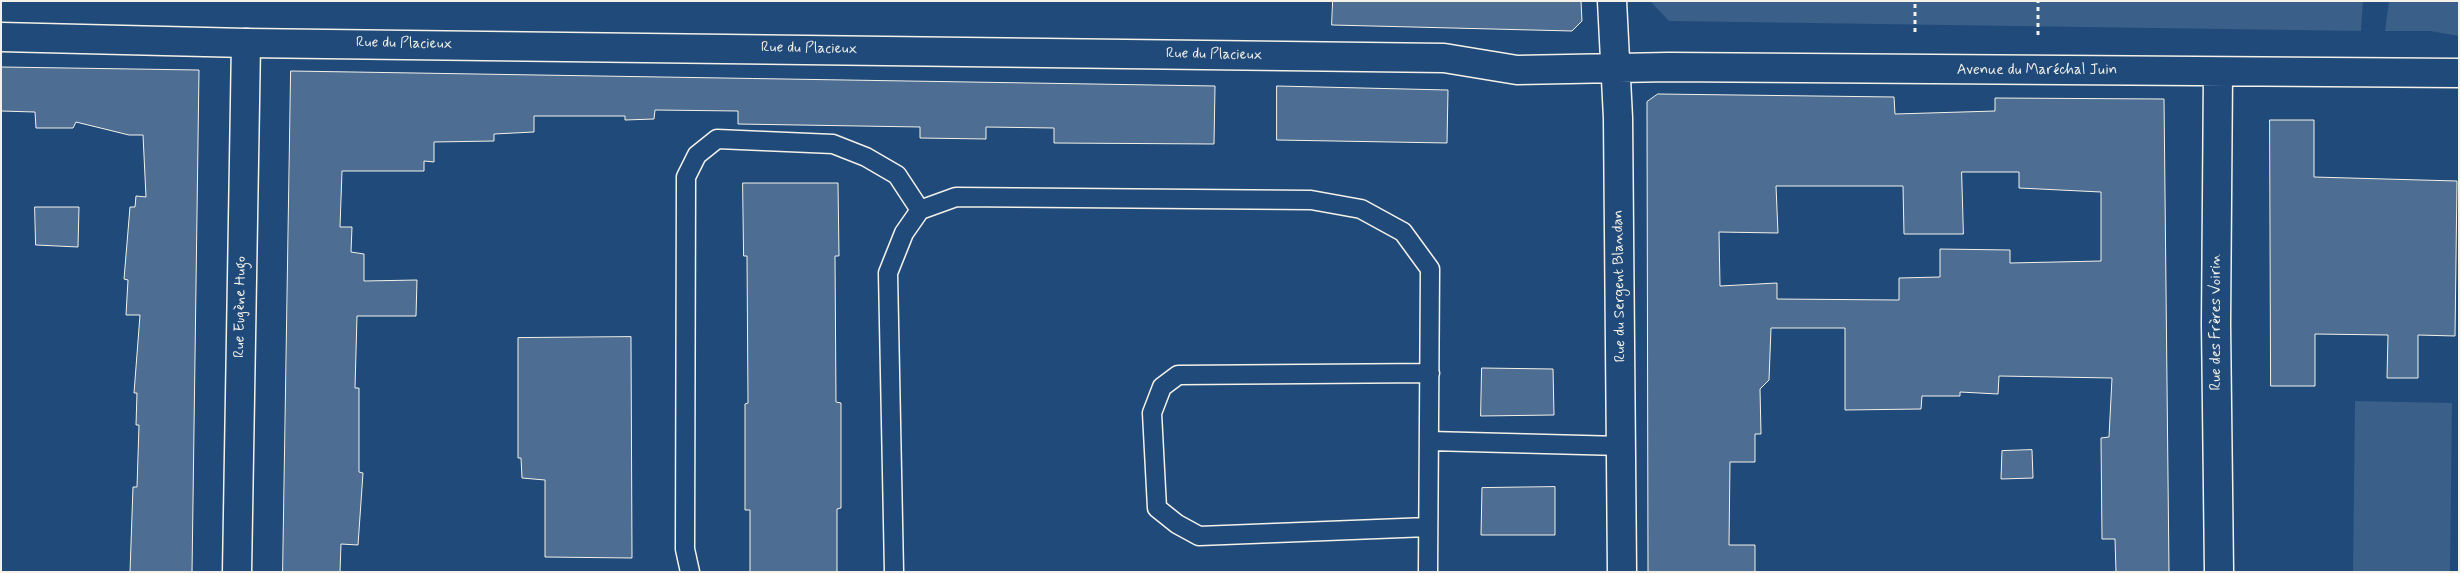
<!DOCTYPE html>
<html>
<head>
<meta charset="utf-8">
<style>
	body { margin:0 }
	#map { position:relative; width:2460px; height:573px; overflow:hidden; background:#1f4a7a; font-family:Mynerve,sans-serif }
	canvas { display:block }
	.frame { position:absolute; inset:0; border:2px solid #f4f1e8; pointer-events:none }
</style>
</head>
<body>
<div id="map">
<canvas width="2460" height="573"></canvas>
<div class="frame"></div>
</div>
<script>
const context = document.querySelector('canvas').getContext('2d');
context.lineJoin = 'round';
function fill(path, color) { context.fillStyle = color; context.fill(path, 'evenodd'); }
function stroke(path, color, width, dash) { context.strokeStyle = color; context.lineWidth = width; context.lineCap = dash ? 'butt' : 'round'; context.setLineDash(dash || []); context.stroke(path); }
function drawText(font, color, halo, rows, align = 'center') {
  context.font = font + ' Mynerve,sans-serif'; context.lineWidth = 5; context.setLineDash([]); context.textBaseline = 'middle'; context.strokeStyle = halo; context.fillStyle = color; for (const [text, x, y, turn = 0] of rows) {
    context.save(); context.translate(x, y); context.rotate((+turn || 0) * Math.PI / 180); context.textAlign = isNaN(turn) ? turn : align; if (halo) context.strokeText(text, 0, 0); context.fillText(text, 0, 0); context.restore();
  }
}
fill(new Path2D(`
	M 1650,1 L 2363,1 L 2361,31 L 1669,21 Z
	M 2389,1 L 2459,1 L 2459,36 L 2430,31 L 2385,31 Z
	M 2355,401 L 2452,403 L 2450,572 L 2353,572 Z`), '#3a5f88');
const building = new Path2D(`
	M 1333,1 L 1581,1 L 1582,21 L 1572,31 L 1332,25 Z
	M 1,67 L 199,70 L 192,572 L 130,572 L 133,487 L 137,487 L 139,425 L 136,425 L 137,393 L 134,393 L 140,315 L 126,315 L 128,280 L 124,279 L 130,207 L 135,207 L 136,196 L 146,197 L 143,135 L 129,135 L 76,122 L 73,128 L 36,128 L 35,112 L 1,111 Z
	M 291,71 L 1215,86 L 1214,144 L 1054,143 L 1054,128 L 986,127 L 986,139 L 920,138 L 920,127 L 738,124 L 738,111 L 655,110 L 654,119 L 625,120 L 625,116 L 534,116 L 534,132 L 494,134 L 494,141 L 434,142 L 434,162 L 424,161 L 424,171 L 342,171 L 340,227 L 352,227 L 351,252 L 364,254 L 364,281 L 417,280 L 416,316 L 357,316 L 355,388 L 359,388 L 359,472 L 363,473 L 358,545 L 341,544 L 340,572 L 283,572 Z
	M 1277,86 L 1448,90 L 1447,143 L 1277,140 Z
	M 1658,94 L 1894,97 L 1895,114 L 1995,111 L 1995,98 L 2164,99 L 2169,572 L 2116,572 L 2115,539 L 2102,539 L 2101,438 L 2109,437 L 2112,378 L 1999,376 L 1998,394 L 1960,392 L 1960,396 L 1922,396 L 1921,409 L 1845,410 L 1845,328 L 1771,328 L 1769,380 L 1760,389 L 1761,434 L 1755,434 L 1755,462 L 1730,462 L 1729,545 L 1755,545 L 1755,572 L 1648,572 L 1647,102 ZM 1962,172 L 2019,172 L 2019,188 L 2101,192 L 2101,261 L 2010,263 L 2010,250 L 1940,249 L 1940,277 L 1899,278 L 1899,300 L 1777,299 L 1777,283 L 1720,286 L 1719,232 L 1778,233 L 1776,186 L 1903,186 L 1904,234 L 1963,234 Z
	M 2270,120 L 2314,120 L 2314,177 L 2457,181 L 2455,336 L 2418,335 L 2418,378 L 2387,378 L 2388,335 L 2315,334 L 2315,386 L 2271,386 Z
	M 743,183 L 838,183 L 839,256 L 835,256 L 836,402 L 841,403 L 841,508 L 837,509 L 837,572 L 750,572 L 750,510 L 745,510 L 745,404 L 748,403 L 747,256 L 744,256 Z
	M 35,207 L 79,207 L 78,247 L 36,245 Z
	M 631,337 L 632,558 L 545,557 L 545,480 L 522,478 L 521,458 L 518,458 L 518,338 Z
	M 1482,368 L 1553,369 L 1554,415 L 1481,416 Z
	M 2032,450 L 2033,478 L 2001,479 L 2002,451 Z
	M 1555,487 L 1555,535 L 1481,535 L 1482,488 Z`);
fill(building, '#4d6e92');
stroke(building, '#f4f1e8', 1);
const lane = new Path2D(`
	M 1430,441 L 1621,446
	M 1428,527 L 1199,536 L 1177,524 L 1157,508 L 1152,413 L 1162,387 L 1178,375 L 1430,373
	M 690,572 L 685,549 L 686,177 L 697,155 L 717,139 L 833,144 L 866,157 L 897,175 L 920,210
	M 894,572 L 888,273 L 904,233 L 920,210 L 956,197 L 1311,200 L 1361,209 L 1403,232 L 1430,269 L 1428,572`);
const street = new Path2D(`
	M 237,572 L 246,43`);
const secondary = new Path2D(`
	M 1612,1 L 1618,118 L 1622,572
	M 1,37 L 246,43 L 1444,58 L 1517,70 L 1669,67 L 2459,73
	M 2218,72 L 2216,324 L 2219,572`);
stroke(lane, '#f4f1e8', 21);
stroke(street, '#f4f1e8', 31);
stroke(secondary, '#f4f1e8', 31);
stroke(new Path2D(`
	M 1915,32 L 1915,1
	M 2038,35 L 2038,1`), '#f4f1e8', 3, [4, 4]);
stroke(lane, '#1f4a7a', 18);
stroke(street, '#1f4a7a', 28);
stroke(secondary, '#1f4a7a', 28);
drawText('15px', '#f4f1e8', '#1f4a7a', [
	["Rue du Placieux",404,44,1],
	["Rue du Placieux",809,49,1],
	["Rue du Placieux",1214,55,1],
	["Avenue du Maréchal Juin",2037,71],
	["Rue du Sergent Blandan",1620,286,-91],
	["Rue Eugène Hugo",241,307,-89],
	["Rue des Frères Voirin",2217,322,-90]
]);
</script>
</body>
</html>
